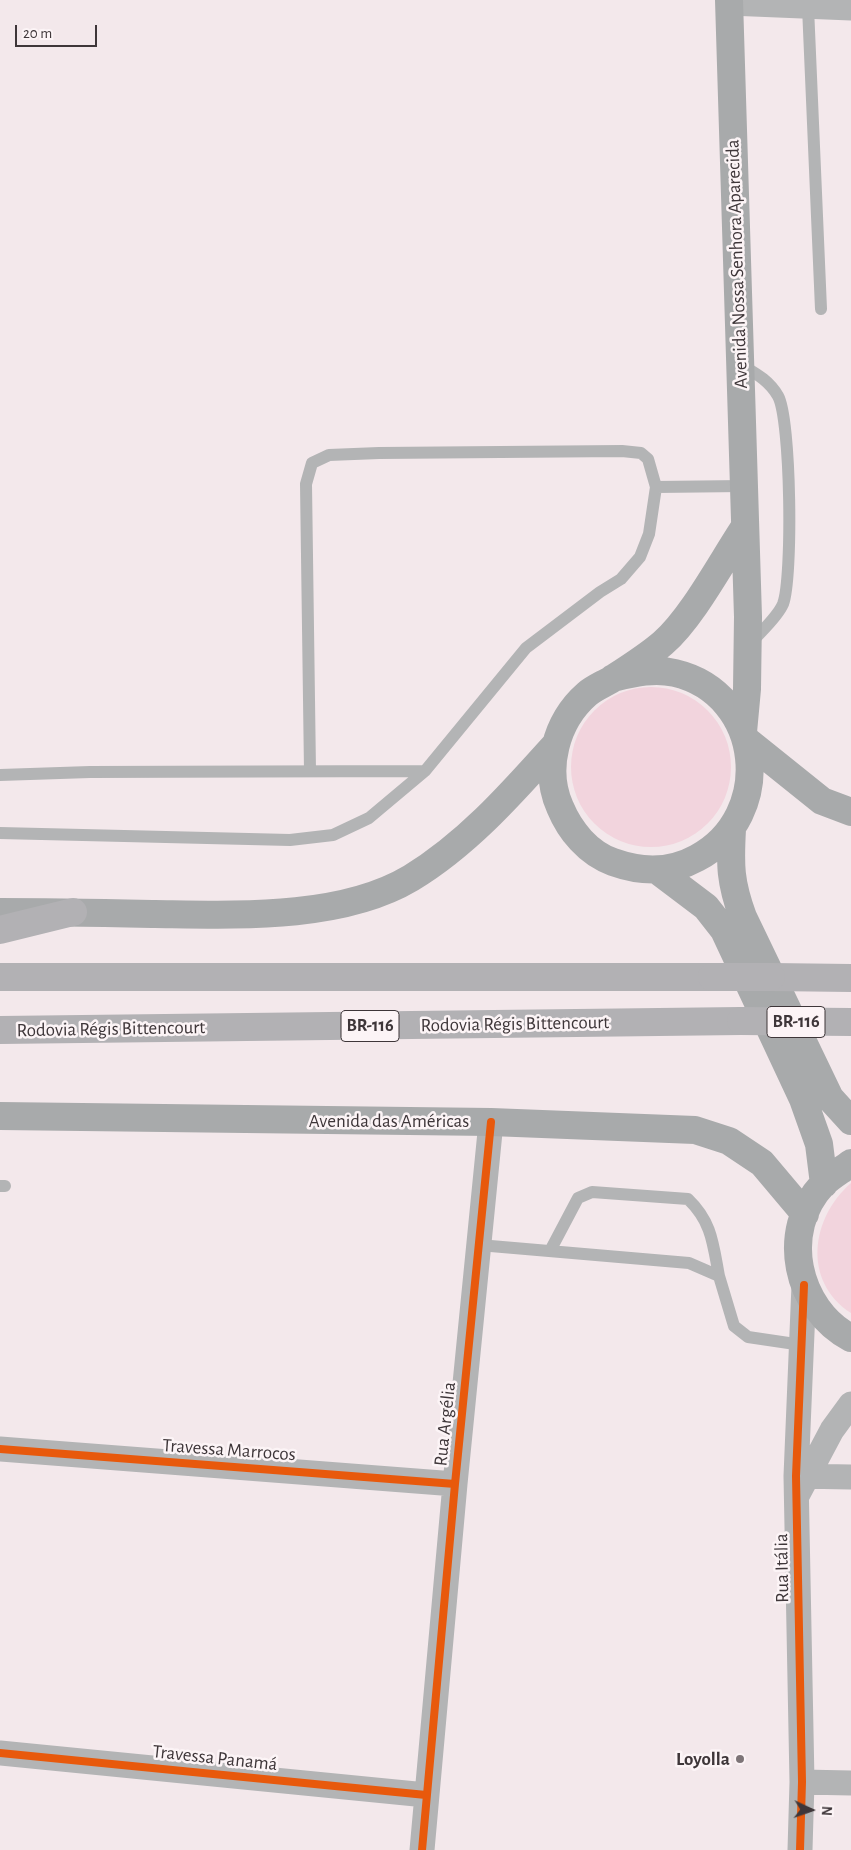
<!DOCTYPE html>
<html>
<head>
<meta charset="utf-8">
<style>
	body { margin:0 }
	#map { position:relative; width:851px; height:1850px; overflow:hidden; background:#f3e8eb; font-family:"Alegreya Sans",sans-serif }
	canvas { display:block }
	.north { position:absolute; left:786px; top:1785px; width:50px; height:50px; -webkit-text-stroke:4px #fcf4f6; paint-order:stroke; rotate:93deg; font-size:14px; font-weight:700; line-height:20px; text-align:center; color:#3e3639 }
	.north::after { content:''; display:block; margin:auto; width:18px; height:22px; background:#3e3639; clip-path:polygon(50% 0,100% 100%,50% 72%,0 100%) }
	.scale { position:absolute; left:15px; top:25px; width:82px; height:22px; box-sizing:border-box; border:2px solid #3e3639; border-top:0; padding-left:6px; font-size:15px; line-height:18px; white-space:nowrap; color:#3e3639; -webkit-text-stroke:4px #fcf4f6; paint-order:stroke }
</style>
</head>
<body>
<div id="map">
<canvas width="851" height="1850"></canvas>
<div class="north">N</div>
<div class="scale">20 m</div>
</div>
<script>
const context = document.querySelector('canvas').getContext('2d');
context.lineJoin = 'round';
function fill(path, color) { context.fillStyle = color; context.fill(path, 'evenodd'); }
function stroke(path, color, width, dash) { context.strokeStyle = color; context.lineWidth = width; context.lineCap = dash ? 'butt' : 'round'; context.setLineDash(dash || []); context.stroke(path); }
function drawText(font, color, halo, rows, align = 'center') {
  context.font = font + ' "Alegreya Sans",sans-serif'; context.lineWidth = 5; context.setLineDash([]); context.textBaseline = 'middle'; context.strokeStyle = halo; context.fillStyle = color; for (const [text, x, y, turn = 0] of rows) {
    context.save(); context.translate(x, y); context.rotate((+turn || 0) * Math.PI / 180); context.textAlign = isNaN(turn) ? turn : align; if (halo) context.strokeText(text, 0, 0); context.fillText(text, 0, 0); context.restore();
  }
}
fill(new Path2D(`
	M571 767a80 80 0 1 1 160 0a80 80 0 1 1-160 0Z
	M 851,1183 L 851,1313 C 802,1281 811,1218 851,1183 Z`), '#f2d4dd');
stroke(new Path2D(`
	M 808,7 L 821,309
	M 740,364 C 755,373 769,380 778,396 C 791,419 793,578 783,604 C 777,618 761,631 751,643
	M 656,487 L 743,486
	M 0,775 L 90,772 L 425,771
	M 0,833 L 290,840 L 333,835 L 369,818 L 425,771 L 526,648 L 600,592 L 621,579 L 640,557 L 649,534 L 656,487 L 648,459 L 641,453 L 622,451 L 379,453 L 329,455 L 312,463 L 306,484 L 310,771
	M 0,1186 L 5,1186
	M 479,1245 L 689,1263 L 719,1276 L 734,1326 L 748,1337 L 802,1345
	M 550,1251 L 578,1198 L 592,1192 L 688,1199 C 712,1222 713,1244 719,1276`), '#b3b4b5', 12);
stroke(new Path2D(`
	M 729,3 L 851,8
	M 0,1449 L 455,1484
	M 796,1476 L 851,1477
	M 797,1496 L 832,1430 L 851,1404
	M 0,1753 L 426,1795
	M 802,1782 L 851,1783
	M 422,1850 L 455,1484 L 491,1122
	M 800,1850 L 802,1782 L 796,1476 L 804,1285`), '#b3b4b5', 25);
stroke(new Path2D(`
	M 729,0 L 748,617 L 747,689 L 743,732
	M 613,678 C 634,673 654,668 675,673 C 764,694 776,816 697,858 C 670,873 641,872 613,862 C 588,853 570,831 560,807 C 543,769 556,721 587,694 C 594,688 604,684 612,679 C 629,668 648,656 663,643 C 692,618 722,561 744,528
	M 746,740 L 822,801 L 851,812
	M 732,829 C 730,865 730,882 743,917 L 830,1098 L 851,1121
	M 657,870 L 706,907 L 724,930 L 803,1099 L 819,1144 L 824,1184
	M 0,912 C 52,912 103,913 155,914 C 234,915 341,920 411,878 C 467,844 511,794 555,745
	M 0,1116 L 491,1122 L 695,1130 L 729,1141 L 762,1163 L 805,1214
	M 851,1163 C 842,1170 831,1176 823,1184 C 779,1231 796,1309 851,1338`), '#a8aaab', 28);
stroke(new Path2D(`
	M 0,930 L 73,912
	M 0,977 L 712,977
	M 771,977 L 851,978
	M 0,1030 L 741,1021`), '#b2b1b4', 28);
stroke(new Path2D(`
	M 712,977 L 771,977
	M 741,1021 L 851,1022`), '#b2b1b4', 28);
stroke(new Path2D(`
	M 0,1449 L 455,1484
	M 0,1753 L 426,1795
	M 422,1850 L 455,1484 L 491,1122
	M 800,1850 L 802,1782 L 796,1476 L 804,1285`), '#e8590c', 8);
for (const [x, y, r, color] of [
	[740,1759,5,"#7d7477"]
]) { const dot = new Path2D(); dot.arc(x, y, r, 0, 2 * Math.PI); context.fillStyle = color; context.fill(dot); stroke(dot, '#fcf4f6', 2); }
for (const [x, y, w] of [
	[796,1022,58],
	[370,1026,58]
]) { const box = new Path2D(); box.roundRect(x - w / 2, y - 15.5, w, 31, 4); context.fillStyle = '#fcf4f6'; context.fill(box); stroke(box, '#3e3639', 1); }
drawText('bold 18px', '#3e3639', null, [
	["BR-116",796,1022],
	["BR-116",370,1026]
]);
drawText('19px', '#3e3639', '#fcf4f6', [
	["Avenida Nossa Senhora Aparecida",737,264,-92],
	["Rodovia Régis Bittencourt",515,1024,-1],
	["Rodovia Régis Bittencourt",111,1029,-1],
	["Avenida das Américas",389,1121],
	["Rua Argélia",445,1424,-84],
	["Travessa Marrocos",229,1450,4],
	["Rua Itália",782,1568,-91],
	["Travessa Panamá",215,1758,6]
]);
drawText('bold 19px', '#3e3639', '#fcf4f6', [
	["Loyolla",730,1759]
], 'right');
</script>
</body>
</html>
